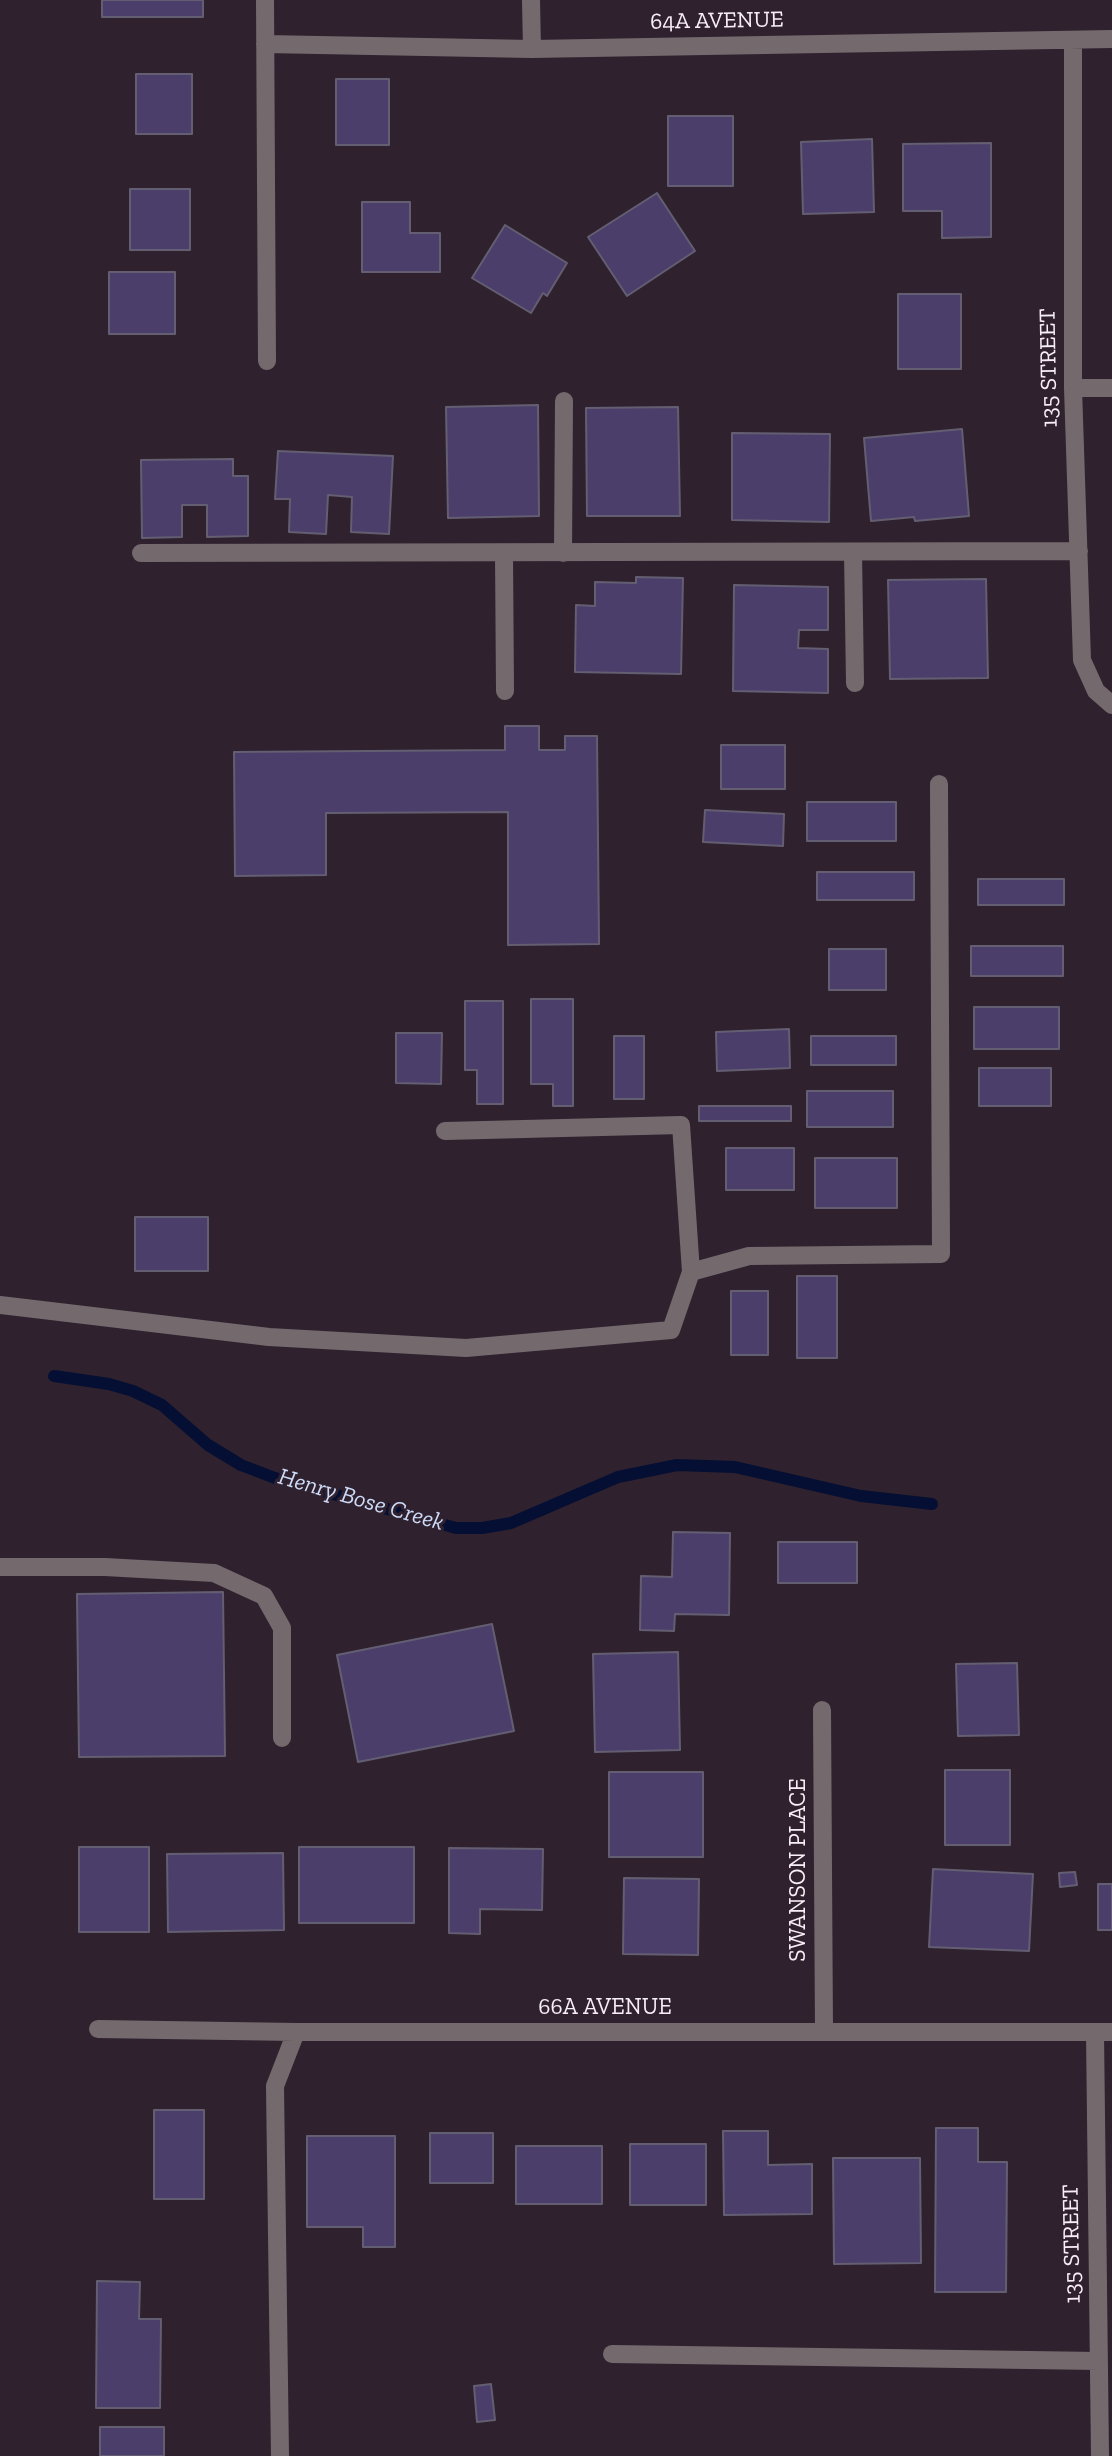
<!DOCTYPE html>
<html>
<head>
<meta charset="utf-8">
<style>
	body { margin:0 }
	canvas { display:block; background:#2f212e }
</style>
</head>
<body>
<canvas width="1112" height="2456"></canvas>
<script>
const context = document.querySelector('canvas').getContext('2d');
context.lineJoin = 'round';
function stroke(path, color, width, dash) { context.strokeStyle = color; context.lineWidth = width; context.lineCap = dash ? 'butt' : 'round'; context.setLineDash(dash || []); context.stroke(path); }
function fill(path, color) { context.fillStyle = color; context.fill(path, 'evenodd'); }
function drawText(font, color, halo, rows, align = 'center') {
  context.font = font + ' "Zilla Slab",serif'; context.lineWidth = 6; context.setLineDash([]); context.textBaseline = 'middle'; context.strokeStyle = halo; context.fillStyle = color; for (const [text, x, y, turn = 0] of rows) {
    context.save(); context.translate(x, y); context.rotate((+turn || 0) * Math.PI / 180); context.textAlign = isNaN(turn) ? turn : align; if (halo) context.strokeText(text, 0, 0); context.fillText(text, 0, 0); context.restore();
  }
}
stroke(new Path2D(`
	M 54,1376 L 109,1384 L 133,1391 L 162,1405 L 208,1445 L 241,1465 L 275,1478 L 456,1528 L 482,1528 L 511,1523 L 618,1477 L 677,1465 L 735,1467 L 861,1496 L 932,1504`), '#040f33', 12);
const building = new Path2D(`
	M 102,0 L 203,0 L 203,17 L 102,17 Z
	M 136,74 L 192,74 L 192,134 L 136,134 Z
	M 336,79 L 389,79 L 389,145 L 336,145 Z
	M 668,116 L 733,116 L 733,186 L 668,186 Z
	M 872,139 L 874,212 L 803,214 L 801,142 Z
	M 991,143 L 991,237 L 942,238 L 942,211 L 903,211 L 903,144 Z
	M 130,189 L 190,189 L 190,250 L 130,250 Z
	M 657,193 L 695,251 L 627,296 L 588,237 Z
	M 362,202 L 410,202 L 410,233 L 440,233 L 440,272 L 362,272 Z
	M 505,225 L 567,263 L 547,296 L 543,293 L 531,313 L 472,278 Z
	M 109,272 L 175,272 L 175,334 L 109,334 Z
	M 898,294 L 961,294 L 961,369 L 898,369 Z
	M 538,405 L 539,516 L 448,518 L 446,407 Z
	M 678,407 L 680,516 L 587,516 L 586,408 Z
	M 962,429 L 969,516 L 915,521 L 914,517 L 871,521 L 864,438 Z
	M 732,433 L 830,434 L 829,522 L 732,520 Z
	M 278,451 L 393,456 L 389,534 L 351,532 L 352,497 L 328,495 L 326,534 L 289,532 L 290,499 L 275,499 Z
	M 233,459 L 233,476 L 248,476 L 248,536 L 207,537 L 207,505 L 182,505 L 182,537 L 142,538 L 141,460 Z
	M 636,577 L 683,578 L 681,674 L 575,672 L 576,605 L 595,606 L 595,582 L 636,583 Z
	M 986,579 L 988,678 L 890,679 L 888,580 Z
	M 734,585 L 828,587 L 828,630 L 799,630 L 798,648 L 828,649 L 828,693 L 733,691 Z
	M 505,726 L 539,726 L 539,750 L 565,750 L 565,736 L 597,736 L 599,944 L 508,945 L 508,812 L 326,813 L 326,875 L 235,876 L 234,752 L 505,750 Z
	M 721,745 L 785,745 L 785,789 L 721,789 Z
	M 807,802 L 896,802 L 896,841 L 807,841 Z
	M 705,810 L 784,814 L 783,846 L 703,842 Z
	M 817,872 L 914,872 L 914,900 L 817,900 Z
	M 978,879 L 1064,879 L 1064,905 L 978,905 Z
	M 971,946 L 1063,946 L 1063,976 L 971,976 Z
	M 829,949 L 886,949 L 886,990 L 829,990 Z
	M 531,999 L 573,999 L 573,1106 L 553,1106 L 553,1084 L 531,1084 Z
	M 465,1001 L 503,1001 L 503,1104 L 477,1104 L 477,1070 L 465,1070 Z
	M 974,1007 L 1059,1007 L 1059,1049 L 974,1049 Z
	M 789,1029 L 790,1068 L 717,1071 L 716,1032 Z
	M 396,1033 L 442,1033 L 441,1084 L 396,1083 Z
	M 614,1036 L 644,1036 L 644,1099 L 614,1099 Z
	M 811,1036 L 896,1036 L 896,1065 L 811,1065 Z
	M 979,1068 L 1051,1068 L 1051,1106 L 979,1106 Z
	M 807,1091 L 893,1091 L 893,1127 L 807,1127 Z
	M 699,1106 L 791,1106 L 791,1121 L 699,1121 Z
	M 726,1148 L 794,1148 L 794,1190 L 726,1190 Z
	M 815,1158 L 897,1158 L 897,1208 L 815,1208 Z
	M 135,1217 L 208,1217 L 208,1271 L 135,1271 Z
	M 797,1276 L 837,1276 L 837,1358 L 797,1358 Z
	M 731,1291 L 768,1291 L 768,1355 L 731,1355 Z
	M 673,1532 L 730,1533 L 729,1615 L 675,1614 L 674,1631 L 640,1630 L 641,1576 L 672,1577 Z
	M 778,1542 L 857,1542 L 857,1583 L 778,1583 Z
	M 223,1592 L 225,1756 L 79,1757 L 77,1594 Z
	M 492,1624 L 514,1731 L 358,1762 L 337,1655 Z
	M 678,1652 L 680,1750 L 595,1752 L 593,1654 Z
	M 1017,1663 L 1019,1735 L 958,1736 L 956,1664 Z
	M 945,1770 L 1010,1770 L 1010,1845 L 945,1845 Z
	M 609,1772 L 703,1772 L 703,1857 L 609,1857 Z
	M 79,1847 L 149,1847 L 149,1932 L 79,1932 Z
	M 299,1847 L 414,1847 L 414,1923 L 299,1923 Z
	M 449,1848 L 543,1849 L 542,1910 L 480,1909 L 480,1934 L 449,1933 Z
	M 283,1853 L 284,1930 L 168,1932 L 167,1854 Z
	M 933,1869 L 1033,1874 L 1029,1951 L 929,1947 Z
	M 1075,1872 L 1077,1885 L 1060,1887 L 1059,1873 Z
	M 624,1878 L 699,1879 L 698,1955 L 623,1954 Z
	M 1098,1884 L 1112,1884 L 1112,1930 L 1098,1930 Z
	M 154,2110 L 204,2110 L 204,2199 L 154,2199 Z
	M 936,2128 L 978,2128 L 978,2162 L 1007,2162 L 1006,2292 L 935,2292 Z
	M 723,2131 L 768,2131 L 768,2165 L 812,2164 L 812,2214 L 724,2215 Z
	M 430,2133 L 493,2133 L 493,2183 L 430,2183 Z
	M 307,2136 L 395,2136 L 395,2247 L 363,2247 L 363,2227 L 307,2227 Z
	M 630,2144 L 706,2144 L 706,2205 L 630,2205 Z
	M 516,2146 L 602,2146 L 602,2204 L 516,2204 Z
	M 833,2158 L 920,2158 L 921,2263 L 834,2264 Z
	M 97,2281 L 140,2282 L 139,2319 L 161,2319 L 160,2408 L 96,2408 Z
	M 491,2384 L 495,2420 L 477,2422 L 474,2386 Z
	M 100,2427 L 164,2427 L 164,2456 L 100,2456 Z`);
fill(building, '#4b3e6b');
stroke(building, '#635e71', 2);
stroke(new Path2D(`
	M 265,0 L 267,361
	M 531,0 L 532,49
	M 1073,40 L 1073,388 L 1082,660 L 1096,691 L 1112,705
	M 265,44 L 532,49 L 1112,39
	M 1073,388 L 1112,388
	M 853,552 L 855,683
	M 141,553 L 1079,551
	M 504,553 L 505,691
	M 563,553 L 564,401
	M 445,1131 L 681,1125 L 691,1272
	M 0,1305 L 269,1337 L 466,1348 L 671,1330 L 691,1272 L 749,1256 L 941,1254 L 939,784
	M 0,1567 L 105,1567 L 214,1573 L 264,1596 L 282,1628 L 282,1738
	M 822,1710 L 824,2031
	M 98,2029 L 296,2032 L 1112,2032
	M 1095,2032 L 1100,2456
	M 612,2354 L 1098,2361
	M 280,2456 L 275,2086 L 296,2032`), '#746a6d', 18);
drawText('23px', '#f7eef7', '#2f212e', [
	["64A AVENUE",717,21,-1],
	["135 STREET",1049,368,-91],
	["SWANSON PLACE",798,1870,-90],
	["66A AVENUE",605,2007],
	["135 STREET",1072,2244,-91]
]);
drawText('italic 24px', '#cddbf8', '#2f212e', [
	["Henry Bose Creek",361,1500,16]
]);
</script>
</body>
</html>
